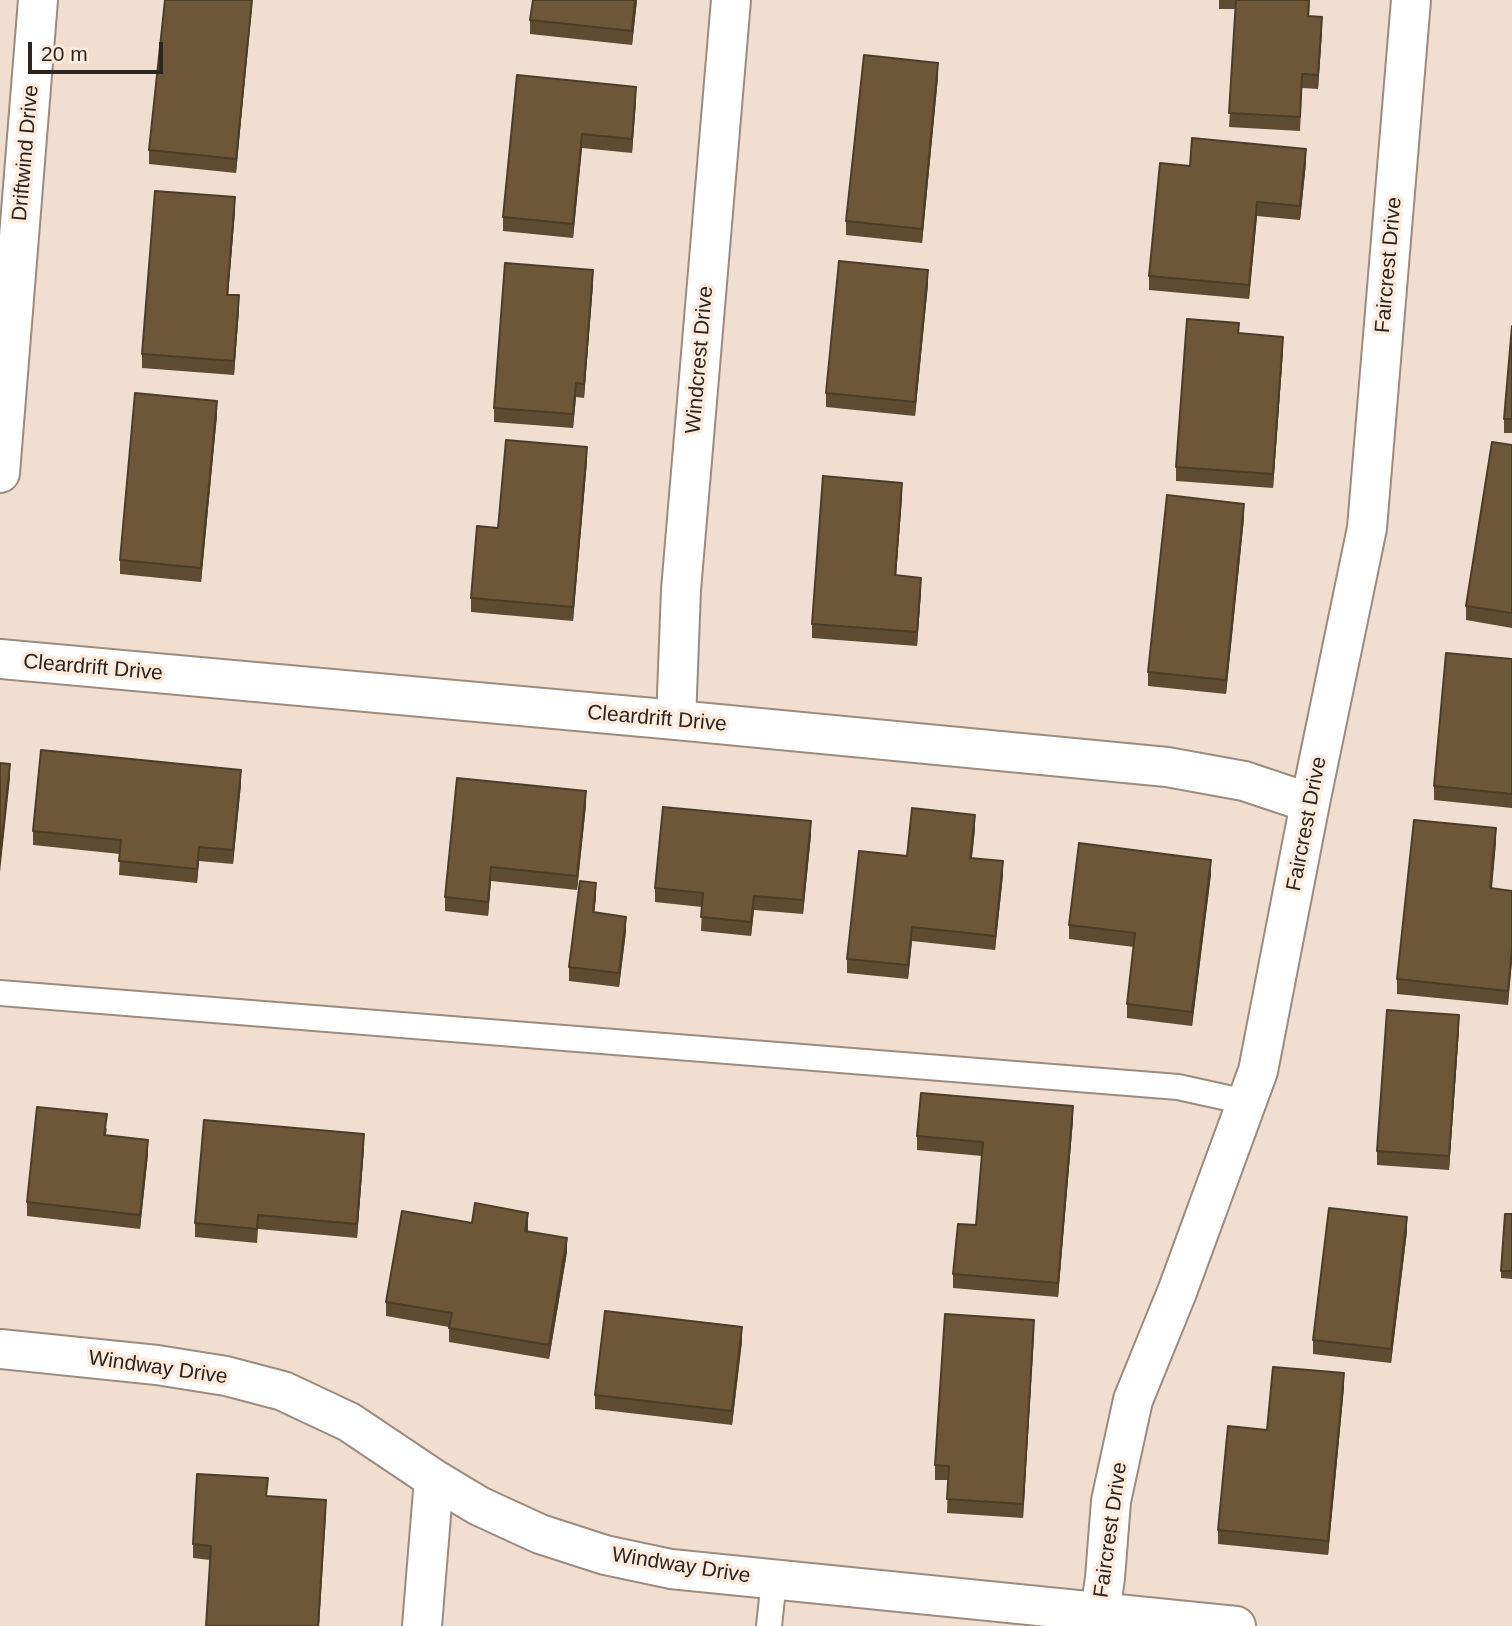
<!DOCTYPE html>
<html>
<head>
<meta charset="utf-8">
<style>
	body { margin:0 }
	#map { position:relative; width:1512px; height:1626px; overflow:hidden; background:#f0ded0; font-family:Helvetica,sans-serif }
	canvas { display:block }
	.scale { position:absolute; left:28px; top:42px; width:135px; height:32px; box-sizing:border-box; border:4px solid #2c2520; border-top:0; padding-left:9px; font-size:21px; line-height:24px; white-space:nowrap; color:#2c2520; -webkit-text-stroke:5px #fdebdd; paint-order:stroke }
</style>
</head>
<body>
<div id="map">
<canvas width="1512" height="1626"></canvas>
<div class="scale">20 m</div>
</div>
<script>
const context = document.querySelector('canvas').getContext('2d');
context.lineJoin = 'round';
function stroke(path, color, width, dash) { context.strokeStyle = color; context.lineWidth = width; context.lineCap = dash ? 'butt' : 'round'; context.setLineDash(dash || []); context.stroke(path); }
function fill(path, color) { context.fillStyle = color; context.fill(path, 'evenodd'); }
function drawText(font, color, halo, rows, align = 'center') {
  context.font = font + ' Helvetica,sans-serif'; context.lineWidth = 7; context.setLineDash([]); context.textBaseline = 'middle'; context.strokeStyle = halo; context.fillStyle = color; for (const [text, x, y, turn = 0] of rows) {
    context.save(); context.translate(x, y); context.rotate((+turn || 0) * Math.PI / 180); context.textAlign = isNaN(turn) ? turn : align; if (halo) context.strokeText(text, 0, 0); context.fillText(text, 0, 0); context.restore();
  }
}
const lane = new Path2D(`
	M 0,993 L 1178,1087 L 1246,1102
	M 769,1626 L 774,1580`);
const street = new Path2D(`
	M 0,473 L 38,0
	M 0,659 L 676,720 L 1167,767 L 1244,781 L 1310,803
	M 676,720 L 681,590 L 731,0
	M 0,1349 L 157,1365 L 226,1376 L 283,1391 L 349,1422 L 434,1479 L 479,1506 L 540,1534 L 605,1555 L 671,1569 L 1236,1626
	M 422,1626 L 434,1479
	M 1098,1626 L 1105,1578 L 1111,1501 L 1133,1400 L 1177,1292 L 1258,1071 L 1310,803 L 1367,528 L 1411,0`);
stroke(lane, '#9c8b7f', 28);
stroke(street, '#9c8b7f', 42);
stroke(lane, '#fff', 24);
stroke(street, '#fff', 38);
fill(new Path2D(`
	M 252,0 L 236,173 L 149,164 L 149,150 Z
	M 637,0 L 632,45 L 530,34 L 530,20 Z
	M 1219,0 L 1310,0 L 1309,16 L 1322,31 L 1318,89 L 1302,88 L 1300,131 L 1229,127 L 1236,9 L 1219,9 Z
	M 517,75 L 636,101 L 632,153 L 582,148 L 573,238 L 503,231 L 503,217 Z
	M 938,77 L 922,243 L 846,235 L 846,221 Z
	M 1306,163 L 1300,220 L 1257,216 L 1249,299 L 1149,290 L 1149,276 L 1190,166 Z
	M 235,211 L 228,295 L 239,309 L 234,375 L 142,368 L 142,354 Z
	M 593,284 L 584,398 L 576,397 L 573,428 L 494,422 L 494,408 Z
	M 928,284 L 915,416 L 826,407 L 826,393 Z
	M 1512,326 L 1512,433 L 1504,433 L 1504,419 Z
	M 1239,333 L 1283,351 L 1273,488 L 1176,481 L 1176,467 Z
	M 217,415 L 201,582 L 120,574 L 120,560 Z
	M 1512,445 L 1512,628 L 1466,620 L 1466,606 Z
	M 587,461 L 573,621 L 471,612 L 471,598 L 498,528 Z
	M 902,497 L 896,576 L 921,592 L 917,646 L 812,638 L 812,624 Z
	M 1244,518 L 1226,694 L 1148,686 L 1148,672 Z
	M 1512,659 L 1512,808 L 1434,800 L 1434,786 Z
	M 241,784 L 233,864 L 199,861 L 197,883 L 119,875 L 120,854 L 33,845 L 33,831 Z
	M 586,805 L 577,890 L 491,881 L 488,916 L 445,911 L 445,897 Z
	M 975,829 L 972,858 L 1003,875 L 995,950 L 912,941 L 908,979 L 847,973 L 847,959 Z
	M 811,835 L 803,914 L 754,910 L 751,936 L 701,931 L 702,907 L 655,902 L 655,888 Z
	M 1496,842 L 1492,889 L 1512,891 L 1508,1005 L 1397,994 L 1397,979 Z
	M 1211,874 L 1192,1026 L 1127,1018 L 1127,1004 L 1134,947 L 1069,939 L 1069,925 Z
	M 596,897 L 594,913 L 626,931 L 619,987 L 569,981 L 569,967 Z
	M 1459,1029 L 1449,1170 L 1377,1165 L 1377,1151 Z
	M 1073,1120 L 1058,1297 L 953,1288 L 953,1274 L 976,1225 L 982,1156 L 917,1150 L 917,1136 Z
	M 107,1128 L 106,1135 L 148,1154 L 140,1229 L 27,1216 L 27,1202 Z
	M 364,1148 L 357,1238 L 258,1229 L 257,1243 L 195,1237 L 195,1223 Z
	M 1512,1214 L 1512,1279 L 1501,1278 L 1501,1271 Z
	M 472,1223 L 528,1227 L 528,1231 L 567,1252 L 549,1359 L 449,1342 L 449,1327 L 386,1316 L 386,1302 Z
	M 1407,1231 L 1391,1363 L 1313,1354 L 1313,1340 Z
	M 1034,1334 L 1023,1518 L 947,1513 L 948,1480 L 935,1480 L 935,1465 Z
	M 742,1341 L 732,1425 L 595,1409 L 595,1395 Z
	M 1344,1387 L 1328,1555 L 1218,1544 L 1218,1530 L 1267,1430 Z
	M 268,1496 L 326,1514 L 319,1626 L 206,1626 L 210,1560 L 193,1558 L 193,1544 Z`), '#5f4b31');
fill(new Path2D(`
	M 252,0 L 252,7 L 236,173 L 236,159 Z
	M 635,0 L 637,0 L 632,45 L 632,31 Z
	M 1322,17 L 1322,31 L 1318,89 L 1318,75 Z
	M 938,63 L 938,77 L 922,243 L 922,229 Z
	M 636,87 L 636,101 L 632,153 L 632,139 Z
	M 582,134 L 582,148 L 573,238 L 573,224 Z
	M 1306,149 L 1306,163 L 1300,220 L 1300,206 Z
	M 235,197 L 235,211 L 227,309 L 227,295 Z
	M 1257,202 L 1257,216 L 1249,299 L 1249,285 Z
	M 593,270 L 593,284 L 584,398 L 584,384 Z
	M 928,270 L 928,284 L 915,416 L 915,402 Z
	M 239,295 L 239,309 L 234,375 L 234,361 Z
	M 1283,337 L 1283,351 L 1273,488 L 1273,474 Z
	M 576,383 L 576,397 L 573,428 L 573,414 Z
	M 217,401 L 217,415 L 201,582 L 201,568 Z
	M 587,447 L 587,461 L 573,621 L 573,607 Z
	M 902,483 L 902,497 L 895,589 L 895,575 Z
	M 1244,504 L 1244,518 L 1226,694 L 1226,680 Z
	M 921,578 L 921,592 L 917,646 L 917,632 Z
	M 10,764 L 10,778 L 0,872 L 0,858 Z
	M 241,770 L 241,784 L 233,864 L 233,850 Z
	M 586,791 L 586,805 L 577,890 L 577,876 Z
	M 975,815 L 975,829 L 970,872 L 970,858 Z
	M 811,821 L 811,835 L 803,914 L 803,900 Z
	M 1496,828 L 1496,842 L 1490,902 L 1490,888 Z
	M 199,847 L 199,861 L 197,883 L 197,869 Z
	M 1211,860 L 1211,874 L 1192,1026 L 1192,1012 Z
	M 1003,861 L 1003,875 L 995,950 L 995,936 Z
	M 491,867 L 491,881 L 488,916 L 488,902 Z
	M 596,883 L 596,897 L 593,926 L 593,912 Z
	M 754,896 L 754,910 L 751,936 L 751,922 Z
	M 626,917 L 626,931 L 619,987 L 619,973 Z
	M 912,927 L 912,941 L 908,979 L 908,965 Z
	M 1512,948 L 1512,962 L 1508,1005 L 1508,991 Z
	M 1459,1015 L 1459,1029 L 1449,1170 L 1449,1156 Z
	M 1073,1106 L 1073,1120 L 1058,1297 L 1058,1283 Z
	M 364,1134 L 364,1148 L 357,1238 L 357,1224 Z
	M 148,1140 L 148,1154 L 140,1229 L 140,1215 Z
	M 528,1213 L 528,1227 L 525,1245 L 525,1231 Z
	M 1407,1217 L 1407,1231 L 1391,1363 L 1391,1349 Z
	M 567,1238 L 567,1252 L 549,1359 L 549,1345 Z
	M 1034,1320 L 1034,1334 L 1023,1518 L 1023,1504 Z
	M 742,1327 L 742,1341 L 732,1425 L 732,1411 Z
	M 1344,1373 L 1344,1387 L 1328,1555 L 1328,1541 Z
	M 326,1500 L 319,1626 L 318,1626 Z`), '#4d3d28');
const building = new Path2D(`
	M 165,0 L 252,0 L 236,159 L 149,150 Z
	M 533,0 L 635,0 L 632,31 L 530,20 Z
	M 1236,0 L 1309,0 L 1308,16 L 1322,17 L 1318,75 L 1302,74 L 1300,117 L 1229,113 Z
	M 864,55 L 938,63 L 922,229 L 846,221 Z
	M 517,75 L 636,87 L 632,139 L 582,134 L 573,224 L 503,217 Z
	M 1192,138 L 1306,149 L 1300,206 L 1257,202 L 1249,285 L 1149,276 L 1160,163 L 1190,166 Z
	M 155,191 L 235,197 L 227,295 L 239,295 L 234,361 L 142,354 Z
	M 839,261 L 928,270 L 915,402 L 826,393 Z
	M 505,263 L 593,270 L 584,384 L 576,383 L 573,414 L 494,408 Z
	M 1187,319 L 1239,323 L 1238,333 L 1283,337 L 1273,474 L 1176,467 Z
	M 1512,326 L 1512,419 L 1504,419 Z
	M 135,393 L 217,401 L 201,568 L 120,560 Z
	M 506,440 L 587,447 L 573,607 L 471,598 L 477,526 L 498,528 Z
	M 1492,442 L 1512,445 L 1512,613 L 1466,606 Z
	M 823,476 L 902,483 L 895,575 L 921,578 L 917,632 L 812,624 Z
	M 1167,495 L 1244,504 L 1226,680 L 1148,672 Z
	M 1446,653 L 1512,659 L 1512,794 L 1434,786 Z
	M 41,750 L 241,770 L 233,850 L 199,847 L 197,869 L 119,861 L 121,840 L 33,831 Z
	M 0,763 L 10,764 L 0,858 Z
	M 457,778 L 586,791 L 577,876 L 491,867 L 488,902 L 445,897 Z
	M 663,807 L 811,821 L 803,900 L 754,896 L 751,922 L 701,917 L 703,893 L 655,888 Z
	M 912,808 L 975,815 L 970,858 L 1003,861 L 995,936 L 912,927 L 908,965 L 847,959 L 859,851 L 907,856 Z
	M 1414,820 L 1496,828 L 1490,888 L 1512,891 L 1512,948 L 1508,991 L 1397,979 Z
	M 1079,843 L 1211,860 L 1192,1012 L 1127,1004 L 1135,933 L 1069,925 Z
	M 580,881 L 596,883 L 593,912 L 626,917 L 619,973 L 569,967 Z
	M 1387,1010 L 1459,1015 L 1449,1156 L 1377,1151 Z
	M 921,1093 L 1073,1106 L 1058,1283 L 953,1274 L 958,1224 L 976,1225 L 983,1142 L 917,1136 Z
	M 37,1107 L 107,1114 L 104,1135 L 148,1140 L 140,1215 L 27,1202 Z
	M 204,1120 L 364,1134 L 357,1224 L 258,1215 L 257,1229 L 195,1223 Z
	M 475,1203 L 528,1213 L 525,1231 L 567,1238 L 549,1345 L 449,1328 L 452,1313 L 386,1302 L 402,1211 L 472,1223 Z
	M 1329,1208 L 1407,1217 L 1391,1349 L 1313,1340 Z
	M 1505,1214 L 1512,1214 L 1512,1271 L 1501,1271 Z
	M 605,1311 L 742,1327 L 732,1411 L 595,1395 Z
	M 945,1314 L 1034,1320 L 1023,1504 L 947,1499 L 949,1466 L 935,1465 Z
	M 1273,1367 L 1344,1373 L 1328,1541 L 1218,1530 L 1228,1426 L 1267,1430 Z
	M 197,1474 L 268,1478 L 266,1496 L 326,1500 L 318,1626 L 206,1626 L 211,1546 L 193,1544 Z`);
fill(building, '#6e5739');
stroke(building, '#4d3d28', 2);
drawText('21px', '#2c2520', '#fdebdd', [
	["Driftwind Drive",26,153,-85],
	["Faircrest Drive",1389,265,-85],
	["Windcrest Drive",700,360,-85],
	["Cleardrift Drive",93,668,5],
	["Cleardrift Drive",657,719,5],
	["Faircrest Drive",1307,824,-79],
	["Windway Drive",158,1368,8],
	["Faircrest Drive",1111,1530,-82],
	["Windway Drive",681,1566,9]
]);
</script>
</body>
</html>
